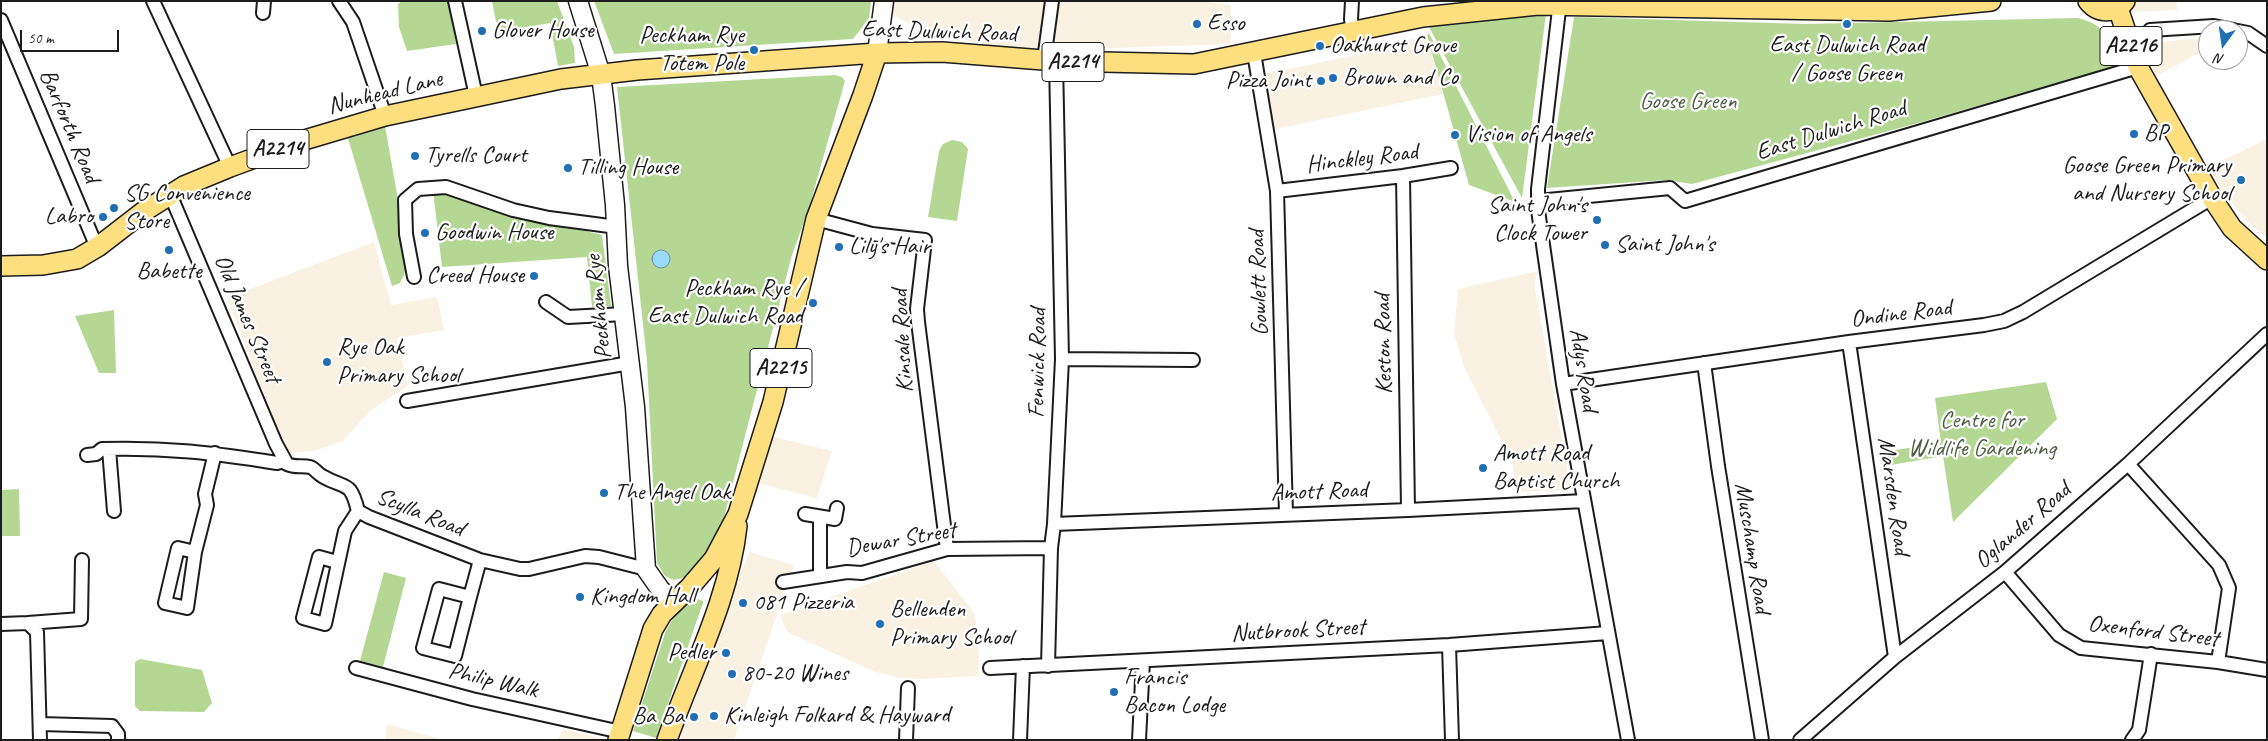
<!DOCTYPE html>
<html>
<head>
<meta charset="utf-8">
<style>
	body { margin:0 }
	#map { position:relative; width:2268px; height:741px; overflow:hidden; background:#fff; font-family:Caveat,sans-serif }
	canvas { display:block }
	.frame { position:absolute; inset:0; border:2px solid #1c1c1c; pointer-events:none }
	.north { position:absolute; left:2198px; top:20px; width:50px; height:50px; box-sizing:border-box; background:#fff; border:1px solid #a4a4a4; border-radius:50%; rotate:194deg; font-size:14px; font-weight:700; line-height:20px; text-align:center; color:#1c1c1c }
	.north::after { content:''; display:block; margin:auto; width:18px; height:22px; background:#1f6fb2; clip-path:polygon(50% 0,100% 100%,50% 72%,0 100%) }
	.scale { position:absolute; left:20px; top:30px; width:99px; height:22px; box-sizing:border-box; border:2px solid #1c1c1c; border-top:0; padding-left:6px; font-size:15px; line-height:18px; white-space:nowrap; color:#1c1c1c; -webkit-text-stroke:4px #fff; paint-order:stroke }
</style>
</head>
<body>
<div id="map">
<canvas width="2268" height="741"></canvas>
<div class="frame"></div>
<div class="north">N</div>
<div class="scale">50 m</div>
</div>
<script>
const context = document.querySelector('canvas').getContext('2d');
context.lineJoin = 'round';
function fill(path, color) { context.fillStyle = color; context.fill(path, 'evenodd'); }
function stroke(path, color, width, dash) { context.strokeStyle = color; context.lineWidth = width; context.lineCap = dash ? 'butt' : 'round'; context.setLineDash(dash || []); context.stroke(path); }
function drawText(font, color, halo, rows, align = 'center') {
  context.font = font + ' Caveat,sans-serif'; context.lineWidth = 4.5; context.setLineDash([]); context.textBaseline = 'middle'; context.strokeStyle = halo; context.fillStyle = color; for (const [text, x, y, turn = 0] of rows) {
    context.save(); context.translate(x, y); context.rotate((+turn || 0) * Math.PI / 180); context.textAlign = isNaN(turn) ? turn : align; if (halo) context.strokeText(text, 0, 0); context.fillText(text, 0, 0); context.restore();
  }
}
fill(new Path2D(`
	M 893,1 L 1198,1 L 1231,5 L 1231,44 L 1052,50 L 988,46 L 911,25 L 892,15 Z
	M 2132,1 L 2177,1 L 2177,10 L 2132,12 Z
	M 1427,35 L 1443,94 L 1271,130 L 1260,75 L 1361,54 Z
	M 2200,38 L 2207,49 L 2156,76 L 2141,44 Z
	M 2267,139 L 2267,238 L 2250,224 L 2223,193 L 2209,167 Z
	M 374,242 L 391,305 L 437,297 L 444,330 L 397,338 L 408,386 L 370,411 L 343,441 L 314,451 L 287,453 L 227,298 Z
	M 1538,271 L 1534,283 L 1571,490 L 1517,492 L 1512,461 L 1464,367 L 1454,334 L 1458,289 Z
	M 766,435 L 832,451 L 817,498 L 753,482 Z
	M 749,552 L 794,565 L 734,740 L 681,740 L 683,723 Z
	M 934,561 L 975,614 L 979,652 L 978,676 L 922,679 L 901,678 L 875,672 L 787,632 L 780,615 Z
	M 387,724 L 444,740 L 385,740 Z
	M 563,729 L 604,739 L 557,740 Z`), '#f9f1e2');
fill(new Path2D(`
	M 402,1 L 448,1 L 456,44 L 407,51 L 399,27 L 398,4 Z
	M 492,1 L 557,1 L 574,47 L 575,63 L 558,66 L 550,23 L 498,32 Z
	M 594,1 L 871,1 L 869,18 L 853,39 L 614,54 Z
	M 1546,14 L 1522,198 L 1429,27 Z
	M 1574,17 L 1806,24 L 2078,18 C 2108,26 2109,39 2122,64 L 1911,125 L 1692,184 L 1666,180 L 1547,188 Z
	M 1429,33 L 1515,202 L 1469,185 L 1427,35 Z
	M 835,75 L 842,77 L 845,81 L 808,211 L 792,255 L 724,517 L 712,547 L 687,577 L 674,580 L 665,576 L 657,563 L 647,361 L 617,87 Z
	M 385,126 L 408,256 L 404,275 L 400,283 L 392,286 L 347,135 Z
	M 952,140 L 962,142 L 968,149 L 957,221 L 928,217 L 939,151 L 943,144 Z
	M 438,181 L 530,217 L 602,235 L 611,306 L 592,307 L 587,257 L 442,267 L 432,182 Z
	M 114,310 L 116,373 L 99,373 L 75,316 Z
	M 2046,382 L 2057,419 L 1953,522 L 1943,456 L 1891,465 L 1889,451 L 1941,443 L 1935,398 Z
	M 19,489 L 20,536 L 1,536 L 1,490 Z
	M 384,572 L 406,578 L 383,667 L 360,661 Z
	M 698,599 L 703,601 L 703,603 L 656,738 L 633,731 L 665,633 C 672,618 682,606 698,599 Z
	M 140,659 L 202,670 L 212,703 L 204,712 L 140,711 L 135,706 L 135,662 Z`), '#b4d893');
const water = new Path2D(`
	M652 259a9 9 0 1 1 18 0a9 9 0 1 1-18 0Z`);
fill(water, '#99dafb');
stroke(water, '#678ea2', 1);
const street = new Path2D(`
	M 153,1 L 230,167
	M 339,1 L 353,22 L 385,116
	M 455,1 L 476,96
	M 1352,1 L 1351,19 L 1353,32
	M 1560,1 L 1538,189 L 1538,210 L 1563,384 L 1628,740
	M 263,13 L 264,1
	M 1,20 L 93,238 L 99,246
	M 2150,30 L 2214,26 L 2234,30
	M 2238,31 L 2248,33 L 2267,46
	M 1254,53 L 1277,191 L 1286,514
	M 1044,60 L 1052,1
	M 1403,176 L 1408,510
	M 1277,191 L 1403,176 L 1451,168
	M 170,194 L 276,444 L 287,464 C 295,468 302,465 310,467 C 314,468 318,474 322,476 C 346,490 350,479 358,511 L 369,517 L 480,560 L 520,569 L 529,569 L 585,556 L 599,557 L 646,569
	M 1538,201 L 1670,188 L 1685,201 L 2138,67
	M 816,219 L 872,234 L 925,240 L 917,309 L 918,322 L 947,549
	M 414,277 L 406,234 L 405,200 L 418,189 L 446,187 L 513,210 L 549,218 L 617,227
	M 546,302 L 568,317 L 624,314
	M 1849,342 L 1895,657
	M 1062,359 L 1193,360
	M 1704,363 L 1718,466 L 1762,740
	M 1563,384 L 1849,342 L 1984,325 L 2004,321 L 2023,312 L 2212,198
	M 407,401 L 630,363
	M 109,449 L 114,511
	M 87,455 L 96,454 L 102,449 C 164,447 215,453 277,463 L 284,461
	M 2128,464 L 2219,565 L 2229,588 L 2218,662
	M 805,514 L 835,519 L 837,508
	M 820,517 L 820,576
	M 1054,524 L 1408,510 L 1584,501
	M 195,552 L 187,608 L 165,603 L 178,548 L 195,552 L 207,505 L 205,494 L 215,453
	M 337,562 L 319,557 L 303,618 L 325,624 L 345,531 L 358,511
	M 2005,572 L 2059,635 L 2081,648 L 2218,662 L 2267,670
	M 783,582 L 847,572 L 862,573 L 947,549 L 1051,548
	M 470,597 L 455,656 L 423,648 L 439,589 L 470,597 L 480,560
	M 28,623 L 81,619 L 82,560
	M 1,624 L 28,623 L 37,632 L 40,740
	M 1449,645 L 1452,740
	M 1048,666 L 1051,548 L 1054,524 L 1062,359 L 1056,61
	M 356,668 L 472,699 L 621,732
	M 990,668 L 1449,645 L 1608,633
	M 40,724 L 112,726 L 118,734 L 118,740
	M 906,740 L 908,688
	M 1020,740 L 1023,666
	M 1139,740 L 1143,661
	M 1800,740 L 1895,657 L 2005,572 L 2128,464 L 2267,334
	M 2132,740 L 2139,730 L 2151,654`);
const secondary = new Path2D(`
	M 578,1 L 601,75 L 605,106 L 615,205 L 618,266 L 635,407 L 646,569 L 660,589 L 673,602
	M 877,53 L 884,1`);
const primary = new Path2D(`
	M 2088,1 C 2098,14 2115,14 2125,1
	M 2118,8 L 2138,67 L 2212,198 L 2232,228 L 2267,260
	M 1,266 L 43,265 L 77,259 L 99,246 L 143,212 L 184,186 L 230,167 L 301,141 L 385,116 L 561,79 L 637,70 L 877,53 L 942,52 L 1056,61 L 1194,64 L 1423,17 L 1538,5 L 1889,11 L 1991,1
	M 618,740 L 653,629 L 662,614 L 690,587 L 714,559 L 738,514 L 773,402 L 816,219 L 863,95 L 877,53
	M 667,740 C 692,669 729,600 737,526`);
stroke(street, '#1c1c1c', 16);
stroke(secondary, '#1c1c1c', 21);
stroke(primary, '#1c1c1c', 22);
stroke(street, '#fff', 12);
stroke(secondary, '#fff', 18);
stroke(primary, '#fddf80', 19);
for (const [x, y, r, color] of [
	[1197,24,5,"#1f6fb2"],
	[1847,24,5,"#1f6fb2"],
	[482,31,5,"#1f6fb2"],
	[1320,46,5,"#1f6fb2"],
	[754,50,5,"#1f6fb2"],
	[1333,78,5,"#1f6fb2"],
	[1321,81,5,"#1f6fb2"],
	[2134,134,5,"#1f6fb2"],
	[1455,135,5,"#1f6fb2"],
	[415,156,5,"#1f6fb2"],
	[568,168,5,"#1f6fb2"],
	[2241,180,5,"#1f6fb2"],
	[114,208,5,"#1f6fb2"],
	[103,217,5,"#1f6fb2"],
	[1597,220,5,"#1f6fb2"],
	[425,233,5,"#1f6fb2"],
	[1605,245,5,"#1f6fb2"],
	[839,247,5,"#1f6fb2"],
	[169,250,5,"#1f6fb2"],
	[534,276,5,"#1f6fb2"],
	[813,303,5,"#1f6fb2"],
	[327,362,5,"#1f6fb2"],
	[1483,468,5,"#1f6fb2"],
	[604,493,5,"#1f6fb2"],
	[580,597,5,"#1f6fb2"],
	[743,603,5,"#1f6fb2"],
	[880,624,5,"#1f6fb2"],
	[726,653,5,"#1f6fb2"],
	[732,674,5,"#1f6fb2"],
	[1114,692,5,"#1f6fb2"],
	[714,716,5,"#1f6fb2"],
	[694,717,5,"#1f6fb2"]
]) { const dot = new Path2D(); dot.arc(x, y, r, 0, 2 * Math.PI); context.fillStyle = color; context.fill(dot); stroke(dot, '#fff', 2); }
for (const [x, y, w] of [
	[2131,46,62],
	[1073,62,62],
	[278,149,62],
	[781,368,62]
]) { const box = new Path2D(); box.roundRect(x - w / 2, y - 19.5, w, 39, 4); context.fillStyle = '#fff'; context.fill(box); stroke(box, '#1c1c1c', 1); }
drawText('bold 22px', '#1c1c1c', null, [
	["A2216",2131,46],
	["A2214",1073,62],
	["A2214",278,149],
	["A2215",781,368]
]);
drawText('24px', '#1c1c1c', '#fff', [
	["Esso",1207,24],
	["Glover House",492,31],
	["Peckham Rye",744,36,"right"],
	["Totem Pole",744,64,"right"],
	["Oakhurst Grove",1330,46],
	["East Dulwich Road",1847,46,"center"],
	["/ Goose Green",1847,74,"center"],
	["Brown and Co",1343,78],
	["Pizza Joint",1311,81,"right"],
	["BP",2144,134],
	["Vision of Angels",1465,135],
	["Tyrells Court",425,156],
	["Goose Green Primary",2231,166,"right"],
	["and Nursery School",2231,194,"right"],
	["Tilling House",578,168],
	["SG Convenience",124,194],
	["Store",124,222],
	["Saint John's",1587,206,"right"],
	["Clock Tower",1587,234,"right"],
	["Labro",93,217,"right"],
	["Goodwin House",435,233],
	["Saint John's",1615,245],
	["Lily's Hair",849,247],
	["Babette",169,272,"center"],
	["Creed House",524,276,"right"],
	["Peckham Rye /",803,289,"right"],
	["East Dulwich Road",803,317,"right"],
	["Rye Oak",337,348],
	["Primary School",337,376],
	["Amott Road",1493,454],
	["Baptist Church",1493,482],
	["The Angel Oak",614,493],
	["Kingdom Hall",590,597],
	["081 Pizzeria",753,603],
	["Bellenden",890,610],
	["Primary School",890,638],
	["Pedler",716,653,"right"],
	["80-20 Wines",742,674],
	["Francis",1124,678],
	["Bacon Lodge",1124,706],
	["Kinleigh Folkard & Hayward",724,716],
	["Ba Ba",684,717,"right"]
], 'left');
drawText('24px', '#1c1c1c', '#fff', [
	["East Dulwich Road",939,32,2],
	["Nunhead Lane",385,93,-14],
	["Barforth Road",69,126,67],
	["East Dulwich Road",1831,131,-17],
	["Hinckley Road",1362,159,-7],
	["Gowlett Road",1259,283,-92],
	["Peckham Rye",599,307,-96],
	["Ondine Road",1901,314,-7],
	["Old James Street",247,319,67],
	["Kinsale Road",903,341,-93],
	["Keston Road",1384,344,-91],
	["Fenwick Road",1038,363,-89],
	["Adys Road",1583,370,81],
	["Amott Road",1319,492,-2],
	["Marsden Road",1893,496,82],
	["Scylla Road",420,513,22],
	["Oglander Road",2023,526,-41],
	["Dewar Street",901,540,-10],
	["Muschamp Road",1752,548,81],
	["Nutbrook Street",1298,631,-3],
	["Oxenford Street",2153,632,7],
	["Philip Walk",493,681,13]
]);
drawText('24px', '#515e46', '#fff', [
	["Goose Green",1688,102],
	["Centre for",1982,421],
	["Wildlife Gardening",1982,449]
]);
</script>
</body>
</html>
